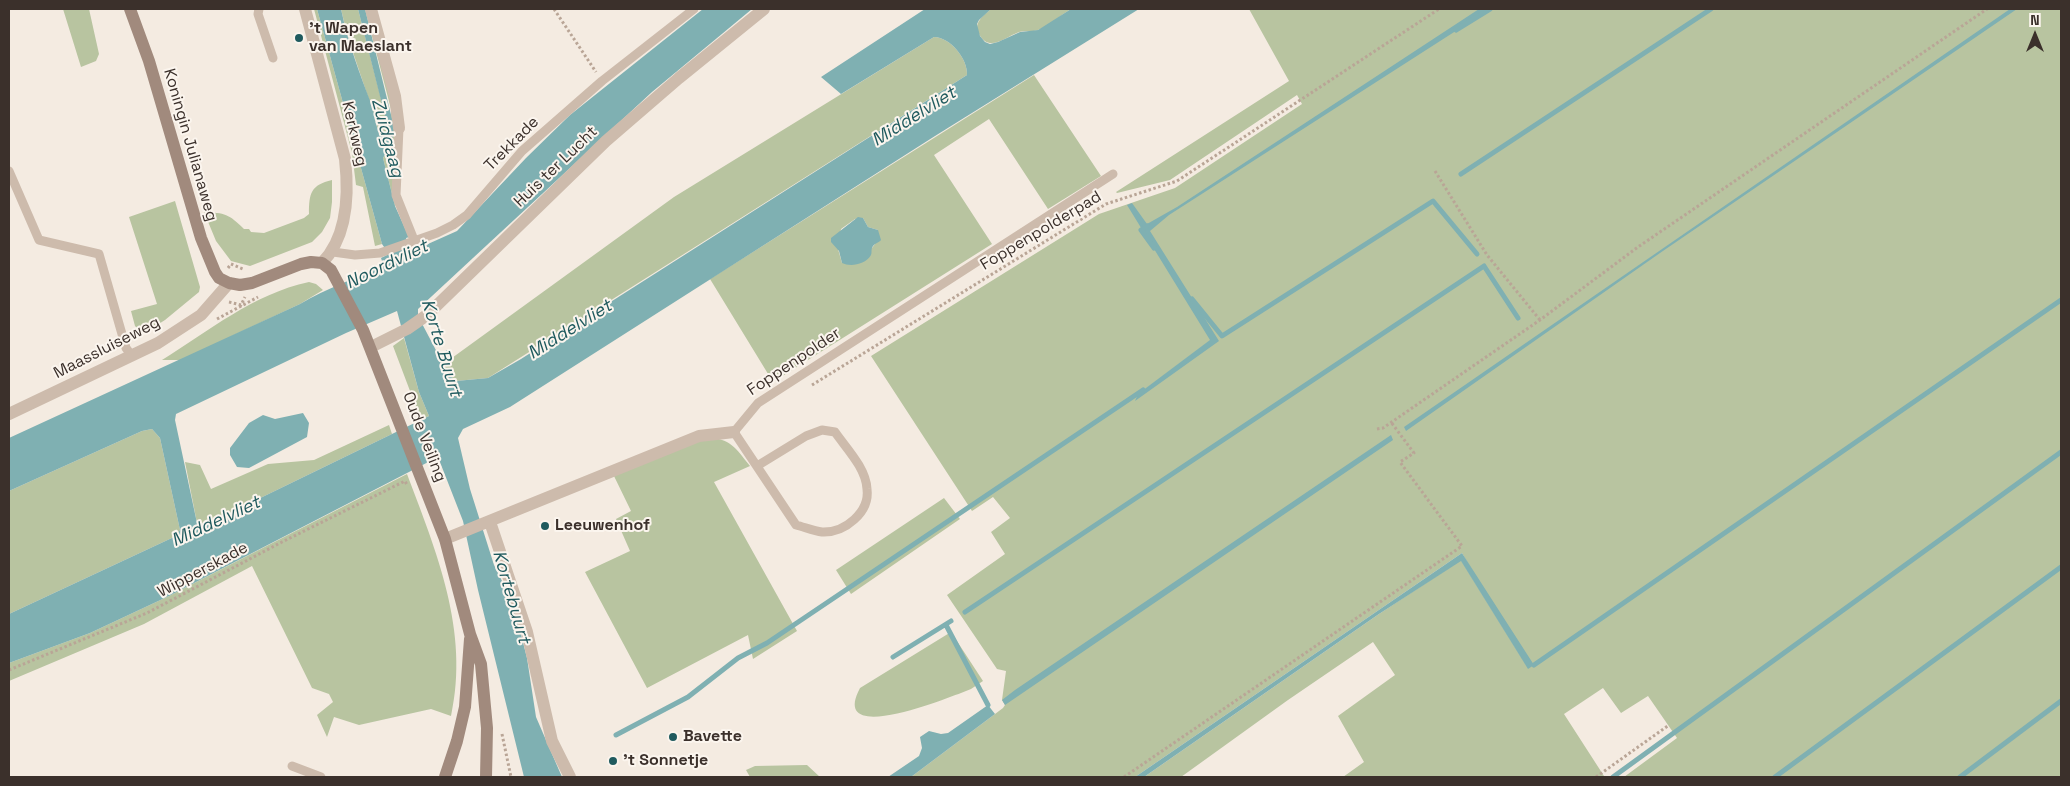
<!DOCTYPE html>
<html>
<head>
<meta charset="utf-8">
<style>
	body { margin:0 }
	#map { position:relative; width:2070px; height:786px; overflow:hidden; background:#f4ebe1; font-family:"Space Grotesk",sans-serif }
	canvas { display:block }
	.frame { position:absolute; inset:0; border:10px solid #3b302b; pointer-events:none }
	.north { position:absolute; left:2010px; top:10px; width:50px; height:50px; -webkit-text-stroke:4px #fbf5ee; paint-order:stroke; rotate:0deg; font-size:14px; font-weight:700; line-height:20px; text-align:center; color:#3b302b }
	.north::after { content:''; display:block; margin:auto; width:18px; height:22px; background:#3b302b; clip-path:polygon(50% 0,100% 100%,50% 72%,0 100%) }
</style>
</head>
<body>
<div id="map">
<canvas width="2070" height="786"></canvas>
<div class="frame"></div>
<div class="north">N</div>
</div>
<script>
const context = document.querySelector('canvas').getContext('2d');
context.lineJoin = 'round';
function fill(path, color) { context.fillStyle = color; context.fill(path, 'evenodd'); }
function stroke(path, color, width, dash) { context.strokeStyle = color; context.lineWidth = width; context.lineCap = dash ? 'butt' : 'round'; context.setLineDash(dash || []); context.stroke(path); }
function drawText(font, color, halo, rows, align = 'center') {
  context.font = font + ' "Space Grotesk",sans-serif'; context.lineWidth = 4; context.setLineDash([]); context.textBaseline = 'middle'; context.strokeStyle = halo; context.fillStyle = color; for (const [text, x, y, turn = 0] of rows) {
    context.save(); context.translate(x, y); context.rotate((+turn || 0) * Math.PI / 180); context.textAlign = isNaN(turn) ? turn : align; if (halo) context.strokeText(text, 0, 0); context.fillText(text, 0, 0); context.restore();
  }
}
fill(new Path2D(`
	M 63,9 L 89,9 L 99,54 L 96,61 L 81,67 Z
	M 314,9 L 317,9 L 382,244 L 375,246 L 363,187 L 356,185 L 352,153 Z
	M 341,9 L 358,9 L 387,122 L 388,128 L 387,134 L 382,135 L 379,133 C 368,91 350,51 341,9 Z
	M 365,9 L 367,9 L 395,118 L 397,204 L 395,206 L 383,158 L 392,143 L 391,109 Z
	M 991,9 L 1071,9 C 1061,15 1050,25 1038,30 C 1033,32 1025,30 1019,32 C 1005,37 989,53 979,34 C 973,23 983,16 991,9 Z
	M 1249,9 L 2061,9 L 2061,777 L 1624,777 L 1677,738 L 1648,696 L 1621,713 L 1603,688 L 1564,714 L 1604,776 L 1602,777 L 1343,777 L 1364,762 L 1338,716 L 1395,675 L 1373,642 L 1288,700 L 1181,777 L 1144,777 L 1379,614 L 1461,560 L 1528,668 L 1462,553 L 1135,777 L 911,777 L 1003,708 L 1005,705 L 1002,700 L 1006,671 L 997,669 L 947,595 L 1005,554 L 991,532 L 1010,518 L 993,497 L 972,511 L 871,356 L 1099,214 L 1175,188 L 1302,104 L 1297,95 L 1170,180 L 1117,193 L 1116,192 L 1289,81 Z
	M 934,37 C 950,37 968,59 967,75 L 488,378 L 456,381 L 449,375 L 444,366 L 445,363 L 674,197 Z
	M 1034,75 L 1101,176 L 1048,209 L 989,119 L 934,155 L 992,244 L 773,382 L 710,279 ZM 863,218 L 868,227 L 878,230 L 875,244 L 872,248 L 842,263 L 838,249 L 841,229 L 855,219 Z
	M 332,180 L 332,202 L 330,218 L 322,232 L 312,242 L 250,266 L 231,261 L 216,241 L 204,212 C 225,213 229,214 244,229 L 249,229 L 251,232 L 264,233 L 304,218 L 309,214 C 309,193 311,185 332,180 Z
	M 175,201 L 200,287 L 199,292 L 165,320 L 143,334 L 135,326 L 131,311 L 157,304 L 129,217 Z
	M 309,282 L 316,284 L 323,290 L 300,304 L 181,360 L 162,360 C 209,331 253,294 309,282 Z
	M 404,338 L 419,392 L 429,416 L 421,420 L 393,346 Z
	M 389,425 L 392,434 L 211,522 L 201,525 L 197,523 L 185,462 L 200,465 L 211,489 L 268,464 L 314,460 Z
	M 152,429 L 160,438 L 180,530 L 174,537 L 9,614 L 9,491 L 142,431 Z
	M 706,437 C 731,439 735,447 750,466 L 714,482 L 797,631 L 753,659 L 748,635 L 647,688 L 585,572 L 630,551 L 616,519 L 631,511 L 613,474 Z
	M 407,474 C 436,551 470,631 451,716 L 431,709 L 359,725 L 334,717 L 327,737 L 317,715 L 333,702 L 329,694 L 312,688 L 252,566 L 144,624 L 9,681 L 9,663 L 90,633 L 169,596 Z
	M 944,498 L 960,519 L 851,594 L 836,570 Z
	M 951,632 L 983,681 L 971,689 L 961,693 C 944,699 829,746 860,688 Z
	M 807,765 L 820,777 L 750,777 L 746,770 L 755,766 Z`), '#b8c4a0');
fill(new Path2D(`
	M 317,9 L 341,9 C 348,43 360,74 372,106 C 375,115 375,129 382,135 L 387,134 L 388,128 L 358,9 L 365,9 L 394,127 L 392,143 L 383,158 L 395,206 L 409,237 L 406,238 L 410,252 L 457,231 L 526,158 L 570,115 L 703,9 L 752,9 L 652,92 L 418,309 L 418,316 L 439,356 L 447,350 L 451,358 L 445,363 L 444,367 L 449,375 L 456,381 L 488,378 L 521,359 L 967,75 C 968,59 950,37 934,37 L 841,94 L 821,77 L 925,9 L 991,9 L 979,20 L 977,24 L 980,36 L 985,42 L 990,44 L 998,42 L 1020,32 L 1038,30 L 1071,9 L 1139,9 L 935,136 L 510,407 L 463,429 L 458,438 L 470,489 L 494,565 L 513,603 L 527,658 L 536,717 L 562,777 L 524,777 L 478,590 L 463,521 L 438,457 L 169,596 L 90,633 L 9,663 L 9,614 L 174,537 L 180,530 L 160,438 L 152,429 L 142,431 L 9,491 L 9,438 L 300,304 C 327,288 356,279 383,264 L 381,258 L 389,254 L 382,244 ZM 397,311 L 419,392 L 429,416 L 211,522 L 201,525 L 197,523 L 175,420 L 176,414 L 346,333 Z
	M 1479,9 L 1490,9 L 1169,215 L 1150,231 L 1219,341 L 1135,401 L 1138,394 L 1210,340 L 1127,205 L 1132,203 L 1147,224 L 1177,207 Z
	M 2010,9 L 2017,9 L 1660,253 L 1406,431 L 1404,427 Z
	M 858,217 L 863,218 L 868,227 L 878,230 L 881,240 C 879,243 874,243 872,248 C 871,250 872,253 871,255 C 865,265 850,267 842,263 L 839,251 L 831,242 L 831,238 Z
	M 303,413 L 309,423 L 307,437 L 249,468 L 237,467 L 230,455 L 230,448 L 249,423 L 263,415 L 275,419 Z
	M 1391,435 L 1393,440 L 1005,705 L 1002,700 L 1015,690 Z
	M 1462,553 L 1534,665 L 1528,669 L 1461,561 L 1379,614 L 1144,777 L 1135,777 Z
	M 988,705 L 995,714 L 911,777 L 888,777 L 919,756 L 922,748 L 920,737 L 929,731 L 941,734 L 948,733 Z`), '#7fb0b2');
stroke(new Path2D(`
	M 1456,30 L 1490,9
	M 1461,174 L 1711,9
	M 1147,226 L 1141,230 L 1154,248
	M 1192,299 L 1222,336 L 1433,201 L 1477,254
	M 965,612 L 1484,266 L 1518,318
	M 946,625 L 988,705
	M 893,657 L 951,621
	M 1534,665 L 2061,300
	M 616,735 L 688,697 L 738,658 L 767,643 L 1143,390
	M 1613,777 L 2061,452
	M 1775,777 L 2061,567
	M 1960,777 L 2061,701`), '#7fb0b2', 5);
stroke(new Path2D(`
	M 554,9 L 596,72
	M 1435,171 L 1487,255 L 1540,320
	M 228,268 L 231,264 L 243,269
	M 229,302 L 241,305 L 245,297
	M 217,319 L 258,297
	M 812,385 L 1106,204 L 1177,181 L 1439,9
	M 1377,429 L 1383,428 L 1540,320 L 1638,247 L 1987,9
	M 9,670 L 147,613 L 282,542 L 405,481 L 407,485
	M 502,734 L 511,777
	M 1124,777 L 1462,546 L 1400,462 L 1414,453 L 1391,422
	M 1596,777 L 1669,725`), '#b9a596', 3, [2.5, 2.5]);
stroke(new Path2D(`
	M 259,9 L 258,14 L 273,58
	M 399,128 L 396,195 L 414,240
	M 9,171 L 39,240 L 99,254 L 126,348 L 132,356
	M 333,252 L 355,255 L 380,253 L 437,233 L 453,225 L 467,215 L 522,151 L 602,81 L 694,9
	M 757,466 L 806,436 L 822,430 L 835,432 C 846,448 866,468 867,489 C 870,512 845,533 822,532 C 814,531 804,527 796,525 L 734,432 L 758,403 L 1113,174
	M 292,766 L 321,777`), '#cdbbac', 9);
stroke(new Path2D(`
	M 371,9 L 395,96 L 399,128
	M 371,347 L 407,329 L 427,315 L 606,141 L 679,78 L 764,9
	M 490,522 L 527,632 L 552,741 L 570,777
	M 445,539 L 699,436 L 734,432`), '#cdbbac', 12);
stroke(new Path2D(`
	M 305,9 L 345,159 C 349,194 348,236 322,263
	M 9,414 L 158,343 L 201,315 L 229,283`), '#cdbbac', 12);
stroke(new Path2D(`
	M 130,9 L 149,61 L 201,238 L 215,272 L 219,278 L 229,283 L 240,285 L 252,283 L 301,264 L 311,262 L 322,263 L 331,270 L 363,330 L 445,539 L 470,634 L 481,664 L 487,728 L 486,777
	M 445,777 L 457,741 L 465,707 L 470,639`), '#a18a7d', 12);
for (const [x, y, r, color] of [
	[299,38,5,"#1f5a5e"],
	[545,526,5,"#1f5a5e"],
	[673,737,5,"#1f5a5e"],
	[613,761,5,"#1f5a5e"]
]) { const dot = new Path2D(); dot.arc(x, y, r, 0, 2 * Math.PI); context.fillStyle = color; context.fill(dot); stroke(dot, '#fbf5ee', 2); }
drawText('bold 16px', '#3b302b', '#fbf5ee', [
	["'t Wapen",309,29],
	["van Maeslant",309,47],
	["Leeuwenhof",555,526],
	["Bavette",683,737],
	["'t Sonnetje",623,761]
], 'left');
drawText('16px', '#3b302b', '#fbf5ee', [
	["Kerkweg",354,134,77],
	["Trekkade",512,144,-45],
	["Koningin Julianaweg",190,145,74],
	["Huis ter Lucht",556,167,-44],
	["Foppenpolderpad",1041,231,-31],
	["Maassluiseweg",107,348,-27],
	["Foppenpolder",794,362,-34],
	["Oude Veiling",424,437,69],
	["Wipperskade",203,570,-28]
]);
drawText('italic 18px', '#1f5a5e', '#fbf5ee', [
	["Middelvliet",914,117,-32],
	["Zuidgaag",387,138,75],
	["Noordvliet",387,265,-26],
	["Middelvliet",570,330,-32],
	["Korte Buurt",441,348,73],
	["Middelvliet",216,522,-25],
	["Kortebuurt",511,597,74]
]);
</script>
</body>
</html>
